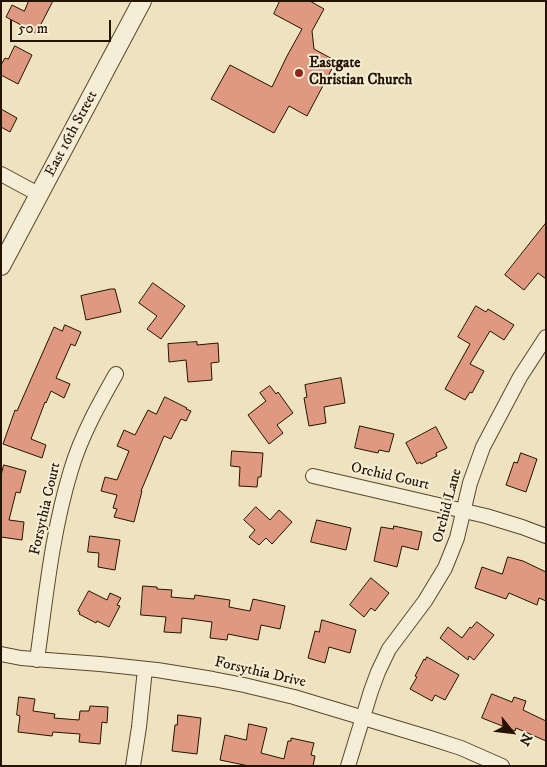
<!DOCTYPE html>
<html>
<head>
<meta charset="utf-8">
<style>
	body { margin:0 }
	#map { position:relative; width:547px; height:767px; overflow:hidden; background:#efe3bf; font-family:"IM FELL DW Pica",serif }
	canvas { display:block }
	.frame { position:absolute; inset:0; border:2px solid #241300; pointer-events:none }
	.north { position:absolute; left:487px; top:707px; width:50px; height:50px; -webkit-text-stroke:4px #f5edd5; paint-order:stroke; rotate:119deg; font-size:14px; font-weight:700; line-height:20px; text-align:center; color:#241300 }
	.north::after { content:''; display:block; margin:auto; width:18px; height:22px; background:#241300; clip-path:polygon(50% 0,100% 100%,50% 72%,0 100%) }
	.scale { position:absolute; left:10px; top:20px; width:101px; height:22px; box-sizing:border-box; border:2px solid #241300; border-top:0; padding-left:6px; font-size:15px; line-height:18px; white-space:nowrap; color:#241300; -webkit-text-stroke:4px #f5edd5; paint-order:stroke }
</style>
</head>
<body>
<div id="map">
<canvas width="547" height="767"></canvas>
<div class="frame"></div>
<div class="north">N</div>
<div class="scale">50 m</div>
</div>
<script>
const context = document.querySelector('canvas').getContext('2d');
context.lineJoin = 'round';
function fill(path, color) { context.fillStyle = color; context.fill(path, 'evenodd'); }
function stroke(path, color, width, dash) { context.strokeStyle = color; context.lineWidth = width; context.lineCap = dash ? 'butt' : 'round'; context.setLineDash(dash || []); context.stroke(path); }
function drawText(font, color, halo, rows, align = 'center') {
  context.font = font + ' "IM FELL DW Pica",serif'; context.lineWidth = 4; context.setLineDash([]); context.textBaseline = 'middle'; context.strokeStyle = halo; context.fillStyle = color; for (const [text, x, y, turn = 0] of rows) {
    context.save(); context.translate(x, y); context.rotate((+turn || 0) * Math.PI / 180); context.textAlign = isNaN(turn) ? turn : align; if (halo) context.strokeText(text, 0, 0); context.fillText(text, 0, 0); context.restore();
  }
}
const building = new Path2D(`
	M 29,1 L 53,1 L 40,26 L 36,33 L 6,17 L 12,5 L 24,11 Z
	M 280,1 L 310,1 L 324,9 L 312,31 L 314,49 L 336,61 L 307,116 L 289,106 L 274,133 L 211,99 L 230,65 L 272,87 L 287,56 L 302,29 L 274,14 Z
	M 15,46 L 32,55 L 18,84 L 1,75 L 1,65 L 5,58 L 8,59 Z
	M 1,109 L 17,118 L 10,132 L 1,127 Z
	M 546,223 L 546,279 L 538,273 L 524,290 L 505,275 Z
	M 153,283 L 185,306 L 161,339 L 147,329 L 157,316 L 139,303 Z
	M 111,289 L 115,289 L 121,312 L 86,320 L 81,296 Z
	M 476,306 L 486,312 L 488,309 L 514,325 L 504,340 L 490,331 L 470,364 L 484,371 L 472,393 L 470,392 L 465,400 L 445,389 L 470,344 L 458,337 Z
	M 65,325 L 81,332 L 75,346 L 71,344 L 56,378 L 70,384 L 64,398 L 51,391 L 46,403 L 45,402 L 31,439 L 46,445 L 42,458 L 3,444 L 15,410 L 17,411 L 54,327 L 62,331 Z
	M 197,342 L 197,345 L 218,343 L 219,362 L 211,363 L 212,380 L 188,382 L 186,360 L 169,362 L 168,344 Z
	M 341,378 L 345,403 L 324,407 L 326,423 L 309,426 L 304,398 L 307,397 L 305,385 Z
	M 270,386 L 276,394 L 278,392 L 293,413 L 277,425 L 283,433 L 269,444 L 248,415 L 266,401 L 260,393 Z
	M 165,397 L 187,408 L 186,409 L 191,411 L 186,421 L 181,419 L 171,439 L 164,436 L 141,491 L 142,491 L 134,522 L 114,517 L 117,509 L 113,508 L 117,495 L 101,491 L 105,477 L 117,480 L 129,451 L 117,446 L 124,430 L 135,435 L 148,410 L 156,414 Z
	M 360,426 L 394,434 L 389,452 L 379,450 L 378,453 L 355,448 Z
	M 436,427 L 447,448 L 436,453 L 437,456 L 421,464 L 420,462 L 417,464 L 406,443 Z
	M 232,451 L 263,453 L 261,477 L 258,477 L 257,487 L 239,486 L 240,467 L 231,466 Z
	M 521,453 L 537,459 L 526,492 L 506,485 L 514,462 L 517,463 Z
	M 4,465 L 26,471 L 20,493 L 16,492 L 9,520 L 24,522 L 22,540 L 1,537 L 1,476 Z
	M 256,507 L 270,520 L 279,510 L 292,522 L 272,544 L 266,538 L 259,545 L 249,537 L 255,530 L 244,520 Z
	M 317,520 L 351,528 L 346,550 L 311,542 Z
	M 394,526 L 422,532 L 418,550 L 402,546 L 397,567 L 374,561 L 381,527 L 393,529 Z
	M 90,536 L 120,540 L 115,570 L 98,567 L 99,553 L 88,552 Z
	M 508,557 L 523,561 L 546,572 L 546,601 L 539,598 L 537,605 L 509,593 L 506,599 L 475,588 L 482,567 L 502,574 Z
	M 371,578 L 389,593 L 375,611 L 371,608 L 364,617 L 350,605 Z
	M 143,586 L 157,587 L 157,589 L 172,590 L 171,597 L 194,599 L 195,595 L 230,600 L 229,607 L 250,611 L 253,599 L 285,606 L 280,629 L 261,625 L 258,640 L 228,634 L 227,640 L 210,638 L 212,622 L 182,618 L 181,633 L 164,632 L 166,617 L 141,615 Z
	M 89,591 L 107,600 L 110,593 L 121,598 L 117,605 L 120,606 L 109,627 L 97,621 L 96,623 L 79,614 L 80,612 L 78,611 Z
	M 322,620 L 356,630 L 350,653 L 329,647 L 325,663 L 308,658 L 315,631 L 319,632 Z
	M 477,622 L 494,635 L 474,660 L 469,656 L 468,660 L 440,638 L 448,627 L 462,638 L 470,627 L 471,628 Z
	M 427,657 L 459,675 L 445,700 L 435,695 L 432,701 L 410,689 L 417,677 L 415,676 L 424,659 L 425,660 Z
	M 492,694 L 512,702 L 514,697 L 526,701 L 523,710 L 546,721 L 546,741 L 516,728 L 515,731 L 482,718 Z
	M 19,697 L 35,699 L 33,711 L 55,714 L 54,718 L 79,720 L 80,711 L 89,711 L 90,706 L 108,707 L 107,723 L 102,722 L 100,744 L 79,742 L 80,734 L 53,732 L 52,736 L 18,732 L 20,716 L 17,715 Z
	M 178,715 L 201,718 L 197,754 L 172,751 L 175,725 L 177,725 Z
	M 249,724 L 267,728 L 261,753 L 284,759 L 288,741 L 291,741 L 291,738 L 314,743 L 311,755 L 315,756 L 313,766 L 249,766 L 220,760 L 225,735 L 246,740 Z`);
fill(building, '#df9981');
stroke(building, '#241300', 1);
const minor = new Path2D(`
	M 1,174 L 40,195
	M 313,476 L 486,516 L 522,527 L 546,536
	M 1,654 L 21,658 L 100,664 L 157,670 L 213,679 L 244,685 L 294,697 L 430,738 L 461,748 L 502,766
	M 37,660 C 46,596 52,532 71,470 C 81,436 99,404 116,374
	M 133,766 L 139,727 L 145,669
	M 348,766 L 371,691 L 378,672 L 389,649 L 425,601 L 445,568 L 457,538 L 470,483 L 483,447 L 520,377 L 546,337`);
const tertiary = new Path2D(`
	M 1,266 L 142,1`);
stroke(minor, '#574730', 16);
stroke(tertiary, '#574730', 20);
stroke(minor, '#f5edd5', 14);
stroke(tertiary, '#f5edd5', 18);
for (const [x, y, r, color] of [
	[299,73,5,"#8f2418"]
]) { const dot = new Path2D(); dot.arc(x, y, r, 0, 2 * Math.PI); context.fillStyle = color; context.fill(dot); stroke(dot, '#f5edd5', 2); }
drawText('bold 15px', '#241300', '#f5edd5', [
	["Eastgate",309,64],
	["Christian Church",309,81]
], 'left');
drawText('15px', '#241300', '#f5edd5', [
	["East 16th Street",72,134,-62],
	["Orchid Court",390,477,13],
	["Orchid Lane",448,506,-75],
	["Forsythia Court",46,509,-77],
	["Forsythia Drive",260,673,13]
]);
</script>
</body>
</html>
